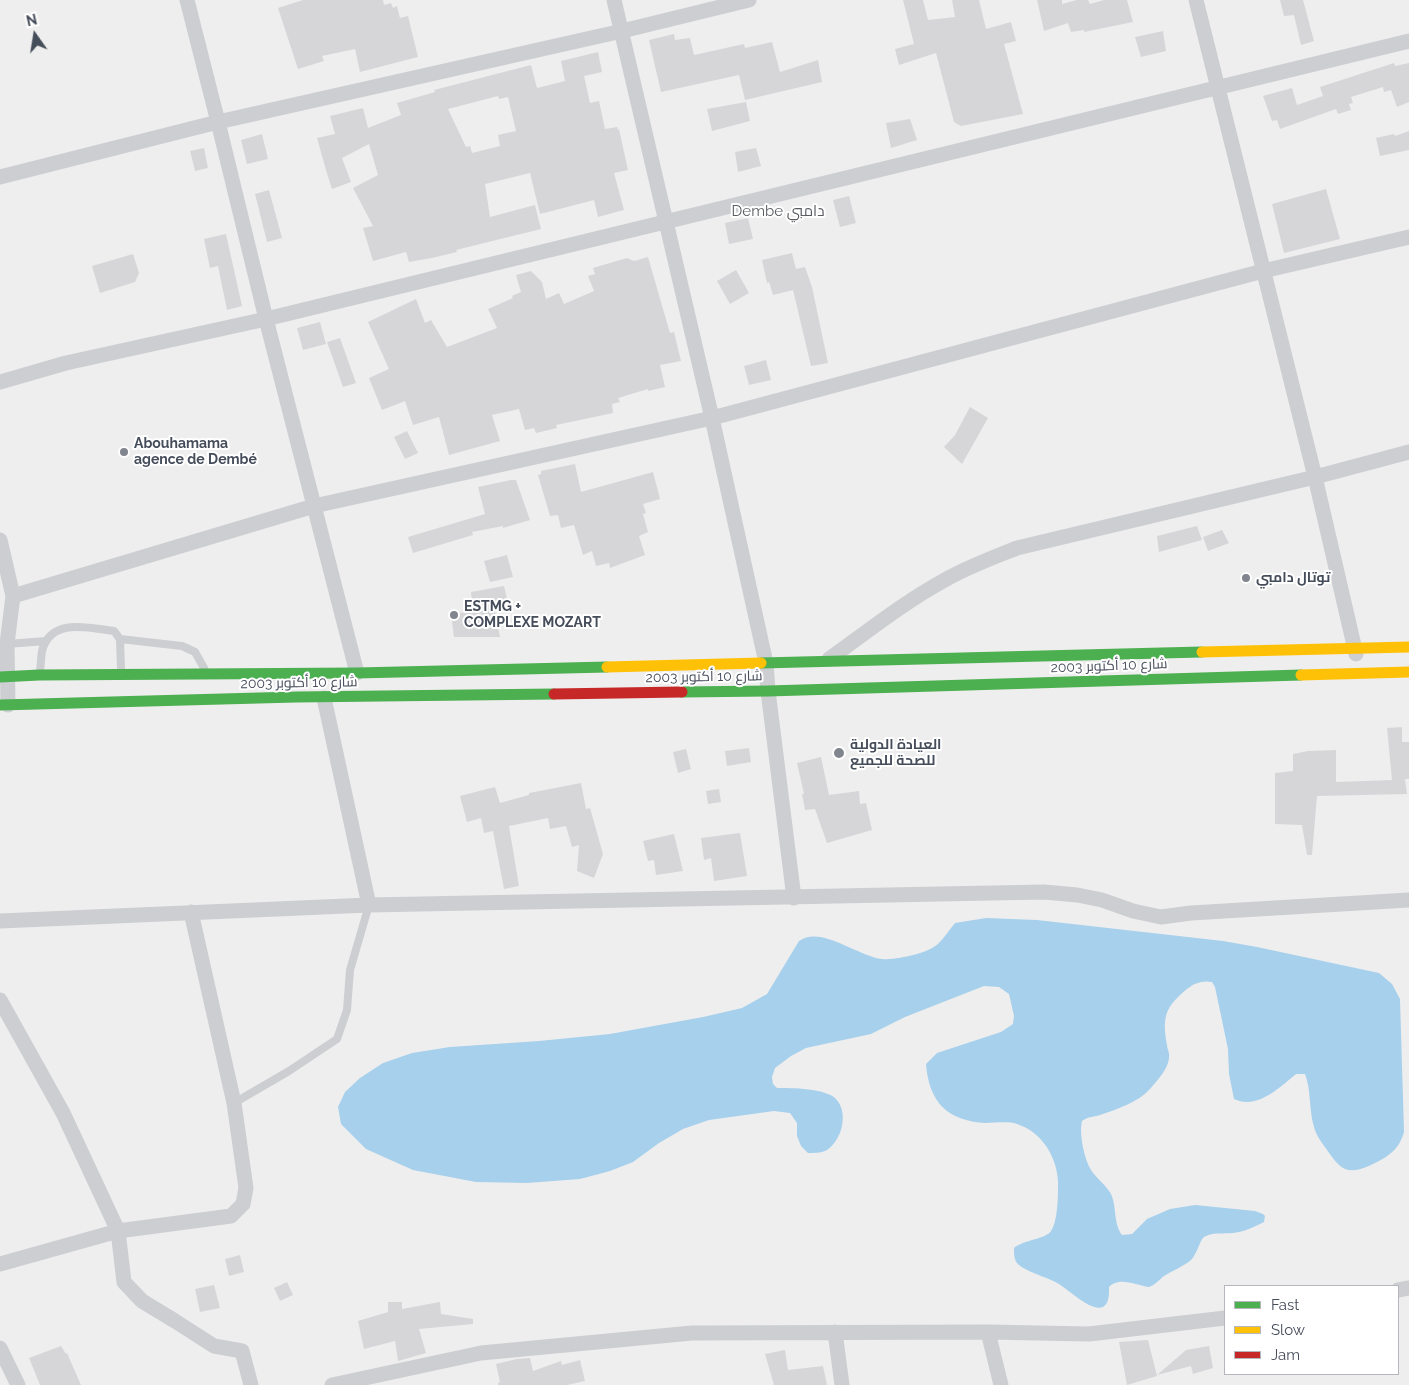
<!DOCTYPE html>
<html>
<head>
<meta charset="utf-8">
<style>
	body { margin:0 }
	#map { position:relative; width:1409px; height:1385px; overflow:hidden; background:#efeeee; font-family:Raleway,sans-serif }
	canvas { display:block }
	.legend { position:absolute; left:1224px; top:1285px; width:175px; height:90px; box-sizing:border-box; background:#fff; border:1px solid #b5b7bd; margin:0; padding:6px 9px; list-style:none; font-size:15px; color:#454c5a }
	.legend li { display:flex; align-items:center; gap:10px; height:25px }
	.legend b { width:25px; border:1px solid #b5b7bd }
	.north { position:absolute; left:10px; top:10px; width:50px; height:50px; -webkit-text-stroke:4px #fff; paint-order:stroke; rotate:347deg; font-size:14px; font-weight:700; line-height:20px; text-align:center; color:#454c5a }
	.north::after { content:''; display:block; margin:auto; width:18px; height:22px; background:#454c5a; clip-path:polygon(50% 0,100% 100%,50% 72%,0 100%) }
</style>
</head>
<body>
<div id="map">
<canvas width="1409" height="1385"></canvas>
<ul class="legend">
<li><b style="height:6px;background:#4caf50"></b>Fast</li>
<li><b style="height:6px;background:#ffc107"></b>Slow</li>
<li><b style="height:6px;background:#c62828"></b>Jam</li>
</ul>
<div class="north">N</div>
</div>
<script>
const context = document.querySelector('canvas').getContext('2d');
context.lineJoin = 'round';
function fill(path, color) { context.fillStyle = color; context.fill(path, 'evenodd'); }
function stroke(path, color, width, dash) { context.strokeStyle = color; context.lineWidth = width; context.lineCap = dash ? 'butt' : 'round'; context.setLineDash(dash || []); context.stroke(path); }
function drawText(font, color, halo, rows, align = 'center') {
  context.font = font + ' Raleway,Cairo,sans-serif'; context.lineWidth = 4; context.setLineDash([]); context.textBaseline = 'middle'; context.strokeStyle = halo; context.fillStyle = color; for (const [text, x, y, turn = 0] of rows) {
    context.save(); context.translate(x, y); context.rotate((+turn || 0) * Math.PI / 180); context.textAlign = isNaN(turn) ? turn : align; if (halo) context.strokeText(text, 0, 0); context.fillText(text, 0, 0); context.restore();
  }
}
fill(new Path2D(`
	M 986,918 L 1037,920 L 1223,941 L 1257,947 L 1379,973 L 1392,984 L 1400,999 L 1404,1132 C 1399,1150 1388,1157 1371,1165 C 1347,1176 1340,1169 1327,1150 C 1322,1143 1316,1135 1314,1127 C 1309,1111 1311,1088 1305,1074 L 1296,1074 C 1279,1088 1257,1110 1234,1099 L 1229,1074 L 1228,1049 L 1215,987 L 1212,982 C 1203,980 1194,983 1187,989 C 1165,1007 1162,1017 1167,1045 C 1167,1049 1170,1053 1169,1057 C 1169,1068 1157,1081 1150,1089 C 1137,1103 1117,1109 1100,1115 C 1093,1117 1087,1117 1082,1121 C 1079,1134 1084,1158 1091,1170 C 1097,1179 1106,1185 1111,1194 C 1117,1207 1113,1223 1122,1235 L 1132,1234 L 1147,1219 L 1170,1209 L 1195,1205 L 1255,1211 L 1263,1214 L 1265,1216 L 1264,1222 C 1256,1226 1248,1230 1239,1232 C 1228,1235 1214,1231 1204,1237 C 1200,1240 1197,1254 1191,1260 C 1183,1267 1173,1270 1164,1276 C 1159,1280 1155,1285 1149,1287 C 1136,1285 1119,1276 1109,1287 C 1111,1331 1073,1293 1059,1284 C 1048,1277 1025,1272 1017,1263 C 1014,1259 1014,1253 1014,1248 C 1023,1240 1046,1239 1051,1231 C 1057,1223 1058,1200 1058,1190 C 1060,1163 1045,1133 1017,1124 C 1008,1121 995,1123 986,1123 C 947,1121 929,1102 926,1064 L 937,1053 L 1001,1032 L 1013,1024 L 1014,1016 L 1009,994 L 999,987 L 984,986 L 905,1017 L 871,1034 L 806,1048 L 791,1056 L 775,1068 L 772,1077 L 773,1084 L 777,1088 C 791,1088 826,1088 836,1099 C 849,1113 842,1140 827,1150 C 822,1153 814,1153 808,1153 L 801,1146 L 797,1136 L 797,1123 L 790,1113 L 774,1111 L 709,1120 L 683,1129 L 659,1143 L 633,1162 L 610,1171 L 580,1179 L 527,1183 L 476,1182 L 413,1170 L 366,1149 L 341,1124 L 338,1107 L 345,1092 L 360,1078 L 383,1063 L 412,1053 L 450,1047 L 539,1041 L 610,1034 L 703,1017 L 742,1008 L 767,994 L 799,941 C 821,925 857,956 882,959 C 892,960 904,957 913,955 C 921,953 931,950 938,944 C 944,938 949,930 955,923 Z`), '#a6d0ec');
fill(new Path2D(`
	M 303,0 L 383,0 L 384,5 L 391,3 L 393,8 L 397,6 L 400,18 L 408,16 L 418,57 L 360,72 L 355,49 L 322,56 L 324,61 L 298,69 L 278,8 Z
	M 903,0 L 923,0 L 928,20 L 955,17 L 952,0 L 979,0 L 986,29 L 1011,22 L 1016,41 L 1004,44 L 1023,114 L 961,126 L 954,122 L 936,53 L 899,65 L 895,49 L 914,44 Z
	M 1037,0 L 1062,0 L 1062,4 L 1077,0 L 1088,0 L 1090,4 L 1104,0 L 1127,0 L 1133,22 L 1084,32 L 1084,30 L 1071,32 L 1068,23 L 1044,31 Z
	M 1280,0 L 1303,0 L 1314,41 L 1301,45 L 1294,15 L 1284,16 Z
	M 1163,31 L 1166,51 L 1141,57 L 1135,37 Z
	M 674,34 L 675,40 L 690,38 L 694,55 L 744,44 L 745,48 L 772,42 L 780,72 L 818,60 L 822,82 L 745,100 L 739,75 L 661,92 L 649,40 Z
	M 598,52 L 602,72 L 584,76 L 590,103 L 599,101 L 605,129 L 617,127 L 618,130 L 619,129 L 628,170 L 614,173 L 624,210 L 598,217 L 594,200 L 540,214 L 530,173 L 485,184 L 490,217 L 535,205 L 541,229 L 456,250 L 457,252 L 432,258 L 409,262 L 406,252 L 373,261 L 363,228 L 373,226 L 353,188 L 378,175 L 369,144 L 342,158 L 351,182 L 332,189 L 326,170 L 317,138 L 335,134 L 330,116 L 363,108 L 368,128 L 401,115 L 397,103 L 435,92 L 434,90 L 531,65 L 537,88 L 565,81 L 561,61 ZM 498,96 L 499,99 L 508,97 L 516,131 L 498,135 L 500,146 L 472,153 L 470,146 L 466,147 L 448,109 Z
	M 1394,63 L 1395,66 L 1409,63 L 1409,102 L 1397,107 L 1391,90 L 1384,92 L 1383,87 L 1351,97 L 1353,103 L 1349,104 L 1351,110 L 1338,114 L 1336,109 L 1280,129 L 1277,120 L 1272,121 L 1263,96 L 1292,88 L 1297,105 L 1323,96 L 1320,87 Z
	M 746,102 L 750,121 L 712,131 L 707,109 Z
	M 910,119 L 917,140 L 891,148 L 886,123 Z
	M 1409,131 L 1409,150 L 1380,156 L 1376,138 L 1394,134 L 1395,136 Z
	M 262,134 L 268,159 L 247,164 L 241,140 Z
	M 204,148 L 208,168 L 195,171 L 190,151 Z
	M 756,148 L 761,166 L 738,172 L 735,152 Z
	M 1326,189 L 1340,239 L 1284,253 L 1272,204 Z
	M 269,190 L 282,238 L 267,242 L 255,194 Z
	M 849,196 L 856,223 L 840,227 L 833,200 Z
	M 748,218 L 753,239 L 729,244 L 725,223 Z
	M 226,234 L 242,306 L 227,310 L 218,266 L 210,268 L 204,239 Z
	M 792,253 L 796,269 L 805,267 L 812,287 L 828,363 L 811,366 L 793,290 L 773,295 L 769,282 L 767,283 L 762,260 Z
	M 133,254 L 139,273 L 135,282 L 100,293 L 92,266 Z
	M 648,257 L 670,333 L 674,332 L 681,361 L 660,365 L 665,387 L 648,391 L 648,389 L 618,398 L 620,402 L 612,404 L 613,413 L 556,425 L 557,428 L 536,433 L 534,428 L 525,430 L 519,409 L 492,415 L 500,441 L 449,455 L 439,417 L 413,425 L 405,401 L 382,410 L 369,378 L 389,369 L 368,322 L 416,299 L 425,323 L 431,320 L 447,347 L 497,328 L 488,309 L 513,298 L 512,296 L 521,292 L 516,275 L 531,271 L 542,282 L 546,299 L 559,293 L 564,304 L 594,291 L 588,276 L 595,274 L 593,268 L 627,258 L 634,261 Z
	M 736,270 L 749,293 L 730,304 L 717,281 Z
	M 320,322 L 326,344 L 303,350 L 297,328 Z
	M 340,338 L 356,383 L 343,387 L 327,342 Z
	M 766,360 L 771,380 L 749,385 L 744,366 Z
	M 970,407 L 988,418 L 962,464 L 944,447 L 955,435 Z
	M 407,431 L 418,453 L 405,459 L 394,437 Z
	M 575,464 L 581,492 L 653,472 L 660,499 L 643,504 L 646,513 L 643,514 L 648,532 L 639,536 L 645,555 L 610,568 L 609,563 L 596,566 L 592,551 L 583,555 L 574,525 L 561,528 L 558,515 L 550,516 L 538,475 L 541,474 L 541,471 Z
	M 511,480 L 516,480 L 530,520 L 503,528 L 503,526 L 472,532 L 473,535 L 413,553 L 408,537 L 485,514 L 478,487 Z
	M 1197,526 L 1202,540 L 1159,552 L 1157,536 Z
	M 1222,530 L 1229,543 L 1208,551 L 1203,537 Z
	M 507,555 L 513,577 L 490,582 L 484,561 Z
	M 504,586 L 508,603 L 494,606 L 500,637 L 454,637 L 451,614 L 473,611 L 471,592 Z
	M 1402,727 L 1402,742 L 1409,742 L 1409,779 L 1405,779 L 1407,794 L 1317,796 L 1312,855 L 1307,855 L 1302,825 L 1275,824 L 1275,773 L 1293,771 L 1293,754 L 1308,751 L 1336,750 L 1336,782 L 1392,780 L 1387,728 Z
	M 749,748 L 751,762 L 727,766 L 725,751 Z
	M 686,749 L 691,769 L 678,773 L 673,752 Z
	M 821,757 L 829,795 L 859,791 L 860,804 L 866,803 L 872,830 L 827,843 L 815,809 L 805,810 L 802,794 L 804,794 L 797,763 Z
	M 581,783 L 586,809 L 590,808 L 603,854 L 594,878 L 577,871 L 579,845 L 572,847 L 566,826 L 550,829 L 548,818 L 509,826 L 519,886 L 504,889 L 493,831 L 484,833 L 481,818 L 467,822 L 460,796 L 495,787 L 500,803 L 529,795 L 529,793 Z
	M 719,789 L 721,802 L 708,804 L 706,791 Z
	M 740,833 L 747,876 L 714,881 L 711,858 L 704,860 L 701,838 Z
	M 674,834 L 683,871 L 656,875 L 654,860 L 648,861 L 643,841 Z
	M 240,1255 L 244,1272 L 229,1276 L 225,1259 Z
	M 287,1282 L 293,1295 L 280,1301 L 274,1288 Z
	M 214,1285 L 220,1308 L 200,1312 L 195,1289 Z
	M 388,1302 L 402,1302 L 402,1309 L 440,1302 L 441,1314 L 473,1319 L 473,1324 L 419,1329 L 426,1353 L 398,1361 L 395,1341 L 364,1349 L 358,1321 L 388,1312 Z
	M 1148,1340 L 1157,1376 L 1127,1385 L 1119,1342 Z
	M 61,1346 L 66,1354 L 67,1353 L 81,1385 L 40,1385 L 29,1358 Z
	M 1209,1346 L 1213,1368 L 1193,1374 L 1191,1366 L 1157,1375 L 1186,1350 Z
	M 785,1350 L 788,1370 L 823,1366 L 827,1385 L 774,1385 L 765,1354 Z
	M 530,1358 L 533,1371 L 561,1361 L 562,1365 L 580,1360 L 585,1381 L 567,1385 L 498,1385 L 498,1383 L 500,1382 L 496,1364 L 517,1359 Z`), '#d6d6d9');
stroke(new Path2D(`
	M 120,639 L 182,646 L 195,652 L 204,668
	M 7,644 L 46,641
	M 40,671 C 41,664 41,657 42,651 C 51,617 89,628 114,631 L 120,639 L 121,669
	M 234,1103 L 289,1071 L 337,1039 L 347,1010 L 350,970 L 369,905`), '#ccced1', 8);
stroke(new Path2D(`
	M 187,0 L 218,122 L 266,319 L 357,673
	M 614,0 L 712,418 L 766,663 L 768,691 L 794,898
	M 1196,0 L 1315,477 L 1356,654
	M 0,177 L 218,122 L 622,31 L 749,0
	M 0,382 L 66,363 L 266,319 L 1409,41
	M 0,540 L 13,596
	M 829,659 C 867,632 903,603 943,581 C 967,567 992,558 1017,548 L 1315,477 L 1409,452
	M 324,698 L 369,905
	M 8,705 L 7,644 L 13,596 L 314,506 L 712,418 L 1263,271 L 1409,237
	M 0,921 L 369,905 L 1044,892 L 1077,895 L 1102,900 L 1133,911 L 1161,917 L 1191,913 L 1409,900
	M 0,1000 L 63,1113 L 118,1231 L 124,1282 L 142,1301 L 175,1321 L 214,1346 L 242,1351 L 251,1385
	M 0,1264 L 118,1231 L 231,1216 L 243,1204 L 246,1188 L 234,1103 L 191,912
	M 1398,1290 L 1409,1288
	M 835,1332 L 842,1385
	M 988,1332 L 1001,1385
	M 0,1348 L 18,1385
	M 332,1385 L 481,1353 L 692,1333 L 988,1332 L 1089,1334 L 1225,1318`), '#ccced1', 15);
stroke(new Path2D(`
	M 761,663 L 1202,652
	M 0,677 L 39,675 L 357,673 L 607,667
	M 682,692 L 768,691 L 1301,675
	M 0,705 L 296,697 L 554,694`), '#4caf50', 11);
stroke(new Path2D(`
	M 1202,652 L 1409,647
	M 607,667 L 761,663
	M 1301,675 L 1409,672`), '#ffc107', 11);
stroke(new Path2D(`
	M 554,694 L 682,692`), '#c62828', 11);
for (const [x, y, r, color] of [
	[124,452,5,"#80858e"],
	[1246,578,5,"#80858e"],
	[454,615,5,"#80858e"],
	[839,753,6,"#80858e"]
]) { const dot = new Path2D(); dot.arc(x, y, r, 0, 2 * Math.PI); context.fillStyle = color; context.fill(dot); stroke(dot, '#fff', 2); }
drawText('bold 14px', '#454c5a', '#fff', [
	["Abouhamama",134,444],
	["agence de Dembé",134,460],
	["توتال دامبي",1256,578],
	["ESTMG +",464,607],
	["COMPLEXE MOZART",464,623],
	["العيادة الدولية",850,745],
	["للصحة للجميع",850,761]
], 'left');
drawText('14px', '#454c5a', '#fff', [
	["شارع 10 أكتوبر 2003",1109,666,-2],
	["شارع 10 أكتوبر 2003",704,677,-1],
	["شارع 10 أكتوبر 2003",299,683,-1]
]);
drawText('15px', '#5a5c62', '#fff', [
	["Dembe دامبي",778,211]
]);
</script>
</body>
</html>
